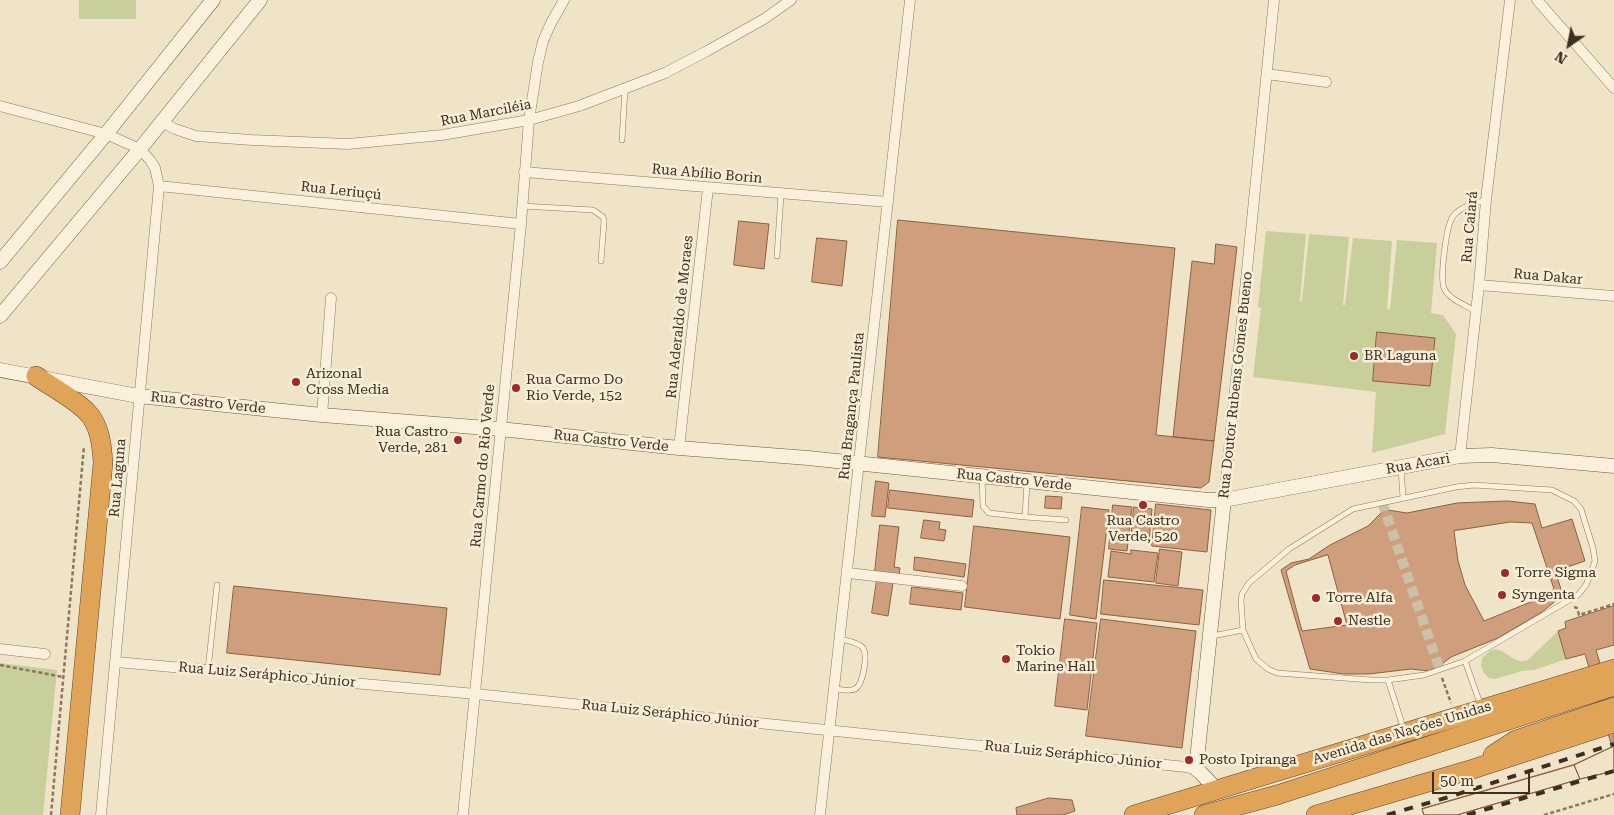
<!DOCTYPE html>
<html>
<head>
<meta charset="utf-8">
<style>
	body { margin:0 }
	#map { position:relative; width:1614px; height:815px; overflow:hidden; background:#f0e4c8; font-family:"Roboto Serif",serif }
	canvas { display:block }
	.north { position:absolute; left:1544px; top:20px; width:50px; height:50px; -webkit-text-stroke:4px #f7eed8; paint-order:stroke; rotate:213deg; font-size:14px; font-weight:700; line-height:20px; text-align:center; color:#3d2e20 }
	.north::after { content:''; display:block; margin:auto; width:18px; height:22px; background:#3d2e20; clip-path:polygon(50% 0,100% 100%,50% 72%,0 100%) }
	.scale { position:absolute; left:1432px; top:772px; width:98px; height:22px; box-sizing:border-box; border:2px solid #3d2e20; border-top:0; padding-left:6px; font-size:15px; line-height:18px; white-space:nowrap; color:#3d2e20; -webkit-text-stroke:4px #f7eed8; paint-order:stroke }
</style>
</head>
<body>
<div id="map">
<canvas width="1614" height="815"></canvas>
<div class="north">N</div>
<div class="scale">50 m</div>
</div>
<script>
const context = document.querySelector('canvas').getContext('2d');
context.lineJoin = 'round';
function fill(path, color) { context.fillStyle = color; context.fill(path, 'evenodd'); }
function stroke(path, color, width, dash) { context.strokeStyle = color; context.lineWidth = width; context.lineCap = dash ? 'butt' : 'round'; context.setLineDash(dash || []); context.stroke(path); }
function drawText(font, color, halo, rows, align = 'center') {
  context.font = font + ' "Roboto Serif",serif'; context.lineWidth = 5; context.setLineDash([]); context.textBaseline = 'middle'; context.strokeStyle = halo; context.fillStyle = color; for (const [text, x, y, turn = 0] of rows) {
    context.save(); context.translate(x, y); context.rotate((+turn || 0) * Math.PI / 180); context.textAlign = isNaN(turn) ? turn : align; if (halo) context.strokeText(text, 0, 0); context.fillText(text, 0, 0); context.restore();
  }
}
fill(new Path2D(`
	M 79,0 L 136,0 L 136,19 L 79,19 Z
	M 1266,231 L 1306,234 L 1300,301 L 1302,301 L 1309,234 L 1349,237 L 1343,305 L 1345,305 L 1353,238 L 1392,241 L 1387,309 L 1390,310 L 1397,240 L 1437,243 L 1431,313 L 1443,315 L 1456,334 L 1445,434 L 1372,453 L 1376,392 L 1253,377 L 1261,308 L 1258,307 Z
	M 1558,631 L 1566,659 L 1535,670 L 1522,671 L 1495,679 L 1489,678 L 1484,673 L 1481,666 L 1482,658 L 1491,650 C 1506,646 1512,666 1528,660 Z
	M 0,663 L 57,670 L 43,815 L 0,815 Z`), '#c9cf9b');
const building = new Path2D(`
	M 898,220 L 1175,248 L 1156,435 L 1214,441 L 1209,482 L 1201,488 L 878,457 Z
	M 739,221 L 769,224 L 764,269 L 734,265 Z
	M 817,238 L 847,241 L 842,286 L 812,282 Z
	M 1216,244 L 1237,247 L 1214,441 L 1173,437 L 1192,261 L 1214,264 Z
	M 1377,332 L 1435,338 L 1430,386 L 1373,381 Z
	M 876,481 L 889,483 L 885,517 L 872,516 Z
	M 890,490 L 974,500 L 972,517 L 888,508 Z
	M 1046,496 L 1062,497 L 1061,509 L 1045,508 Z
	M 1508,501 L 1535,504 L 1542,528 L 1572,519 L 1585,561 L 1555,571 L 1563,595 L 1542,612 L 1498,638 L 1451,657 L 1442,664 L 1429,671 L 1411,669 L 1369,674 L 1344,674 L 1310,669 L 1281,570 L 1291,563 L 1309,559 L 1330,545 L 1368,526 L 1382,512 L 1388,510 L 1407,513 L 1457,503 Z
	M 1156,504 L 1211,510 L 1207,552 L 1152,546 Z
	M 1113,505 L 1132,507 L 1127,551 L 1109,549 Z
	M 1082,507 L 1109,510 L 1096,619 L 1070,615 Z
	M 1134,507 L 1152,509 L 1149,541 L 1131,539 Z
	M 924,520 L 940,522 L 939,529 L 946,530 L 944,541 L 921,538 Z
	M 1511,522 L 1532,523 L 1554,589 L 1538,599 L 1484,621 L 1465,585 L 1458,561 L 1454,531 Z
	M 880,525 L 899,527 L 894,567 L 900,568 L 899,575 L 875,572 Z
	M 974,526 L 1070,537 L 1060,619 L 965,607 Z
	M 1160,549 L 1182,552 L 1178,586 L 1156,583 Z
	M 1131,550 L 1158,553 L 1154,582 L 1108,577 L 1111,551 L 1131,554 Z
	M 1328,555 L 1347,625 L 1302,631 L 1286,571 L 1295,565 Z
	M 915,557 L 966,564 L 964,577 L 914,570 Z
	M 877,580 L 893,583 L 888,616 L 872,613 Z
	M 1104,580 L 1203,590 L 1199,625 L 1101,614 Z
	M 234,586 L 447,608 L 440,675 L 227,653 Z
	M 912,587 L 963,593 L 961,610 L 910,604 Z
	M 1614,606 L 1614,645 L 1596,650 L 1614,710 L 1614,771 L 1580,779 L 1457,815 L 1424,815 L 1422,809 L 1574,765 L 1612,747 L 1585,654 L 1566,659 L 1558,631 L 1566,628 L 1565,622 Z
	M 1065,619 L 1097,623 L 1087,710 L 1055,706 Z
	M 1101,619 L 1196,631 L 1182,748 L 1086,736 Z
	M 1612,747 L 1614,747 L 1614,771 L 1580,779 L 1574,765 Z
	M 1574,765 L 1580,779 L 1457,815 L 1424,815 L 1422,809 Z
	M 1049,798 L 1072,800 L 1075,811 L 1063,815 L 1017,815 L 1016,808 Z`);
fill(building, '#cf9f7d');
stroke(building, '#8d5f41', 1);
stroke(new Path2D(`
	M 1382,502 L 1440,670`), '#ccc0a6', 10, [10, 5]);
const lane = new Path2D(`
	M 622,140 L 625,89
	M 522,206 L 593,210 L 603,217 L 604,221 L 601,261
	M 777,256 L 781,194
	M 1475,311 C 1466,305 1448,299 1444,288 C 1440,277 1446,223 1454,215 C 1462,206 1475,203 1486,200
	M 1401,468 L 1403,498
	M 982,476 L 983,506 L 989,513 L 1025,517
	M 1027,482 L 1025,517 L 1066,520
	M 1474,485 L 1552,490 L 1574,501 L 1581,509 L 1593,548 L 1595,561 L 1591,573 L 1586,585 L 1578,595 L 1465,661 L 1424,675 L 1388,680 L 1371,680 L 1277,673 L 1268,669 L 1256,659 L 1243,630 L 1241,601 L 1242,594 L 1249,583 L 1289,549 L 1353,509 L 1456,487 Z
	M 1212,636 L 1243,630
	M 1465,661 L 1481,706
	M 208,670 L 217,585
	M 1388,680 L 1404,730
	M 835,689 C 841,689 849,692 855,689 C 863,685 868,655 863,648 C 858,642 847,641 841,639`);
const street = new Path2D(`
	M 1537,0 L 1614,88
	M 1267,74 L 1326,82
	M 0,106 L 106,134 L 140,149 L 150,160 L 155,168 L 159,186 C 138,395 122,605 101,815
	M 162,122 L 175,129 L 196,136 L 252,140 L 348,144 L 442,135 L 529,120 L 579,106 L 665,73 L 707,51 L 764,19 L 791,0
	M 524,172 L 888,202
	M 159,186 L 521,224
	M 1479,285 L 1614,296
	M 322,415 L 331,298
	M 679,448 L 708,188
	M 1460,456 L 1479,285 L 1486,200 L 1510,0
	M 1224,500 L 1274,0
	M 848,573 L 962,586
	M 0,649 L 45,654
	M 116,662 L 476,694 L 1186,767 L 1196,769
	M 463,815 L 521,224 L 529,120 L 538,62 L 543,41 L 551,23 L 564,0
	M 820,815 L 910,0`);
const secondary = new Path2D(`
	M 0,262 L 106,134 L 213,0
	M 0,316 L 140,149 L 260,0
	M 0,370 L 138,396 L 322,415 L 500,429 L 679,448 L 808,458 L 1208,500 L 1224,500 L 1460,456 L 1492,455 L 1614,466
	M 1216,789 L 1201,773 L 1196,769 L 1224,500`);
const highway = new Path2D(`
	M 36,376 C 50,386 76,400 87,412 C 100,425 102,446 103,463 L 70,815
	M 1493,755 L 1516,740 L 1614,707
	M 1134,815 L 1614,669
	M 1204,815 L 1277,795 L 1614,686
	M 1316,815 L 1473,769 L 1614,723`);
stroke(lane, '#8d765c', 6);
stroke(street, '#8d765c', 11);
stroke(secondary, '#6f573f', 15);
stroke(highway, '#5b4430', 20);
stroke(new Path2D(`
	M 1574,607 L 1577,608 L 1579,615 L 1614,604
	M 0,665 L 63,677
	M 1442,678 L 1451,703
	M 51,815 L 84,446
	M 1544,815 L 1614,794`), '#8d765c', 2.5, [4, 2.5]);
stroke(lane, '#faf1dc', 5);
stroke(street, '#faf1dc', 10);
stroke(secondary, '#faf1dc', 14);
stroke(highway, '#e0a458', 19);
stroke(new Path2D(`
	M 1387,815 L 1452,796 L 1614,744
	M 1467,815 L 1614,771`), '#3d2e20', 4, [9, 9]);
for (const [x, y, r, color] of [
	[1354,356,5,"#9e2a2b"],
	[296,382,5,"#9e2a2b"],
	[516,388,5,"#9e2a2b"],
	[458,440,5,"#9e2a2b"],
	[1143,505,5,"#9e2a2b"],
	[1505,573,5,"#9e2a2b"],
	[1502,595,5,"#9e2a2b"],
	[1316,598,5,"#9e2a2b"],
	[1338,621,5,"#9e2a2b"],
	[1006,659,5,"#9e2a2b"],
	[1189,760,5,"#9e2a2b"]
]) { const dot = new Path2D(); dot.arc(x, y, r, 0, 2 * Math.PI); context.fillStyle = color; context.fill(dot); stroke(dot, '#f7eed8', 2); }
drawText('14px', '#3d2e20', '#f7eed8', [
	["Rua Marciléia",486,113,-11],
	["Rua Abílio Borin",707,174,5],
	["Rua Leriuçú",341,191,6],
	["Rua Caiará",1470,227,-85],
	["Rua Dakar",1548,277,5],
	["Rua Aderaldo de Moraes",680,317,-84],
	["Rua Doutor Rubens Gomes Bueno",1236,385,-84],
	["Rua Castro Verde",208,403,6],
	["Rua Bragança Paulista",852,406,-84],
	["Rua Castro Verde",611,441,6],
	["Rua Acari",1418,464,-10],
	["Rua Carmo do Rio Verde",483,466,-85],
	["Rua Laguna",118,478,-85],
	["Rua Castro Verde",1014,480,6],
	["Rua Luiz Seráphico Júnior",267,675,5],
	["Rua Luiz Seráphico Júnior",670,714,6],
	["Avenida das Nações Unidas",1402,733,-17],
	["Rua Luiz Seráphico Júnior",1073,755,6]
]);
drawText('14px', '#3d2e20', '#f7eed8', [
	["BR Laguna",1364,356],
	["Arizonal",306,374],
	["Cross Media",306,390],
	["Rua Carmo Do",526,380],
	["Rio Verde, 152",526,396],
	["Rua Castro",448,432,"right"],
	["Verde, 281",448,448,"right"],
	["Rua Castro",1143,521,"center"],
	["Verde, 520",1143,537,"center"],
	["Torre Sigma",1515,573],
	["Syngenta",1512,595],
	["Torre Alfa",1326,598],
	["Nestle",1348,621],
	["Tokio",1016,651],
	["Marine Hall",1016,667],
	["Posto Ipiranga",1199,760]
], 'left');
</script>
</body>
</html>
